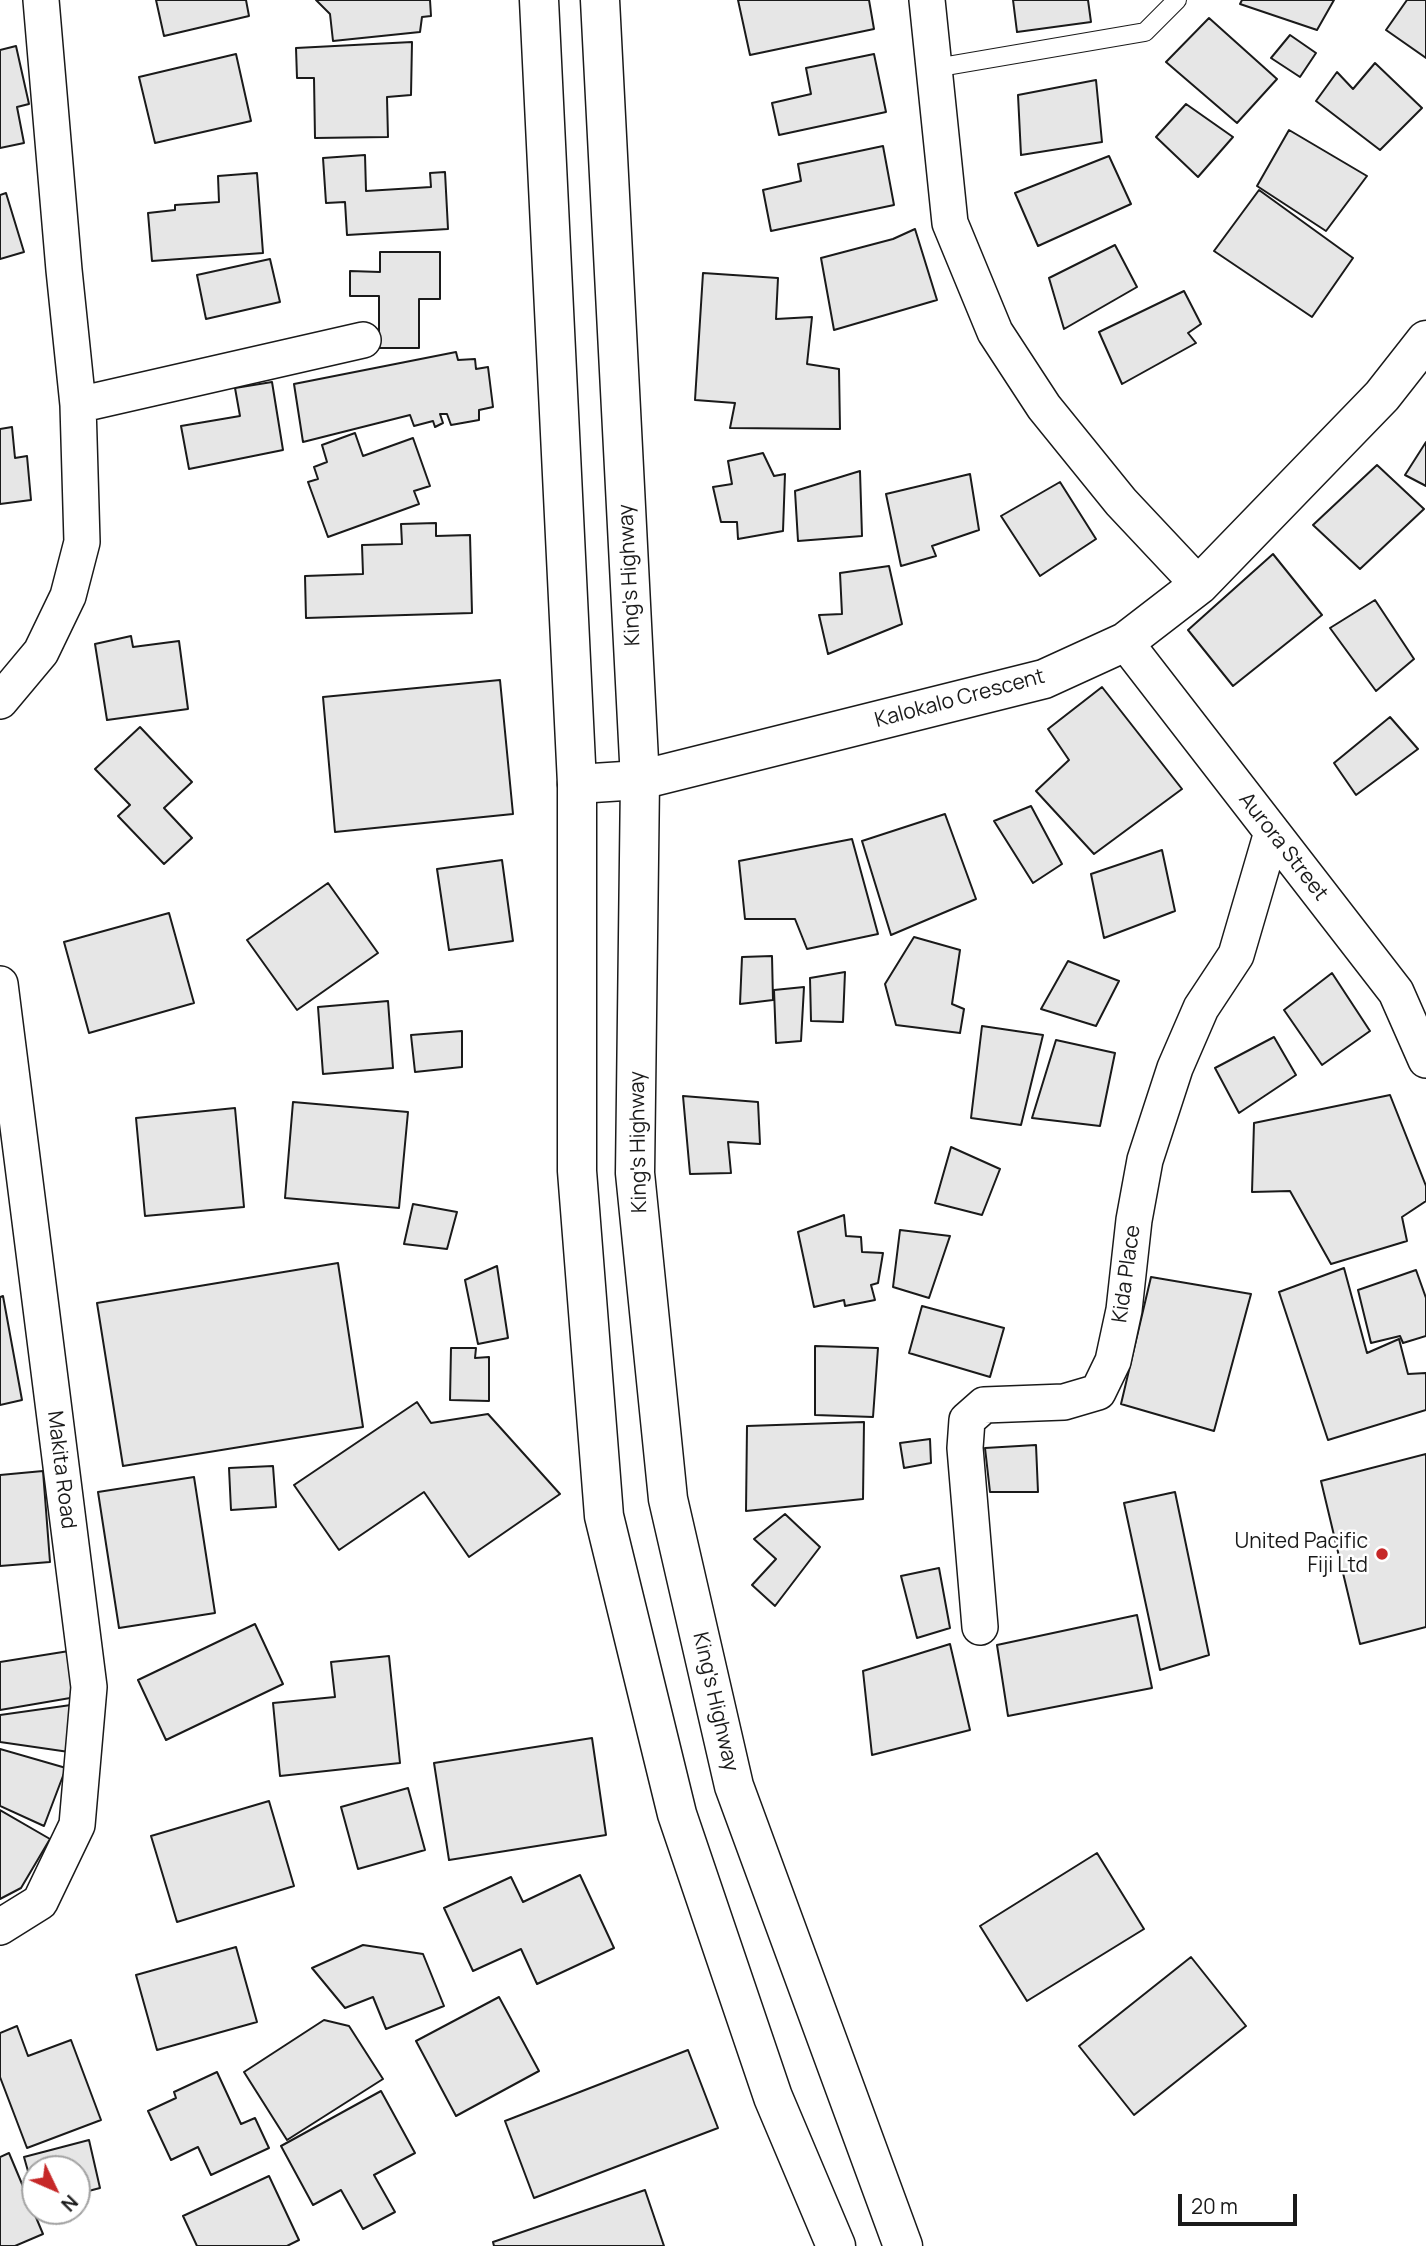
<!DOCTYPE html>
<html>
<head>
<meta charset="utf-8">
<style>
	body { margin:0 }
	#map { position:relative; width:1426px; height:2246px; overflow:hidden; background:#fff; font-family:Manrope,sans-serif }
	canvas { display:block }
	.north { position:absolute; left:21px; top:2155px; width:70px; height:70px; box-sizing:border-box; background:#fff; border:2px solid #a3a3a3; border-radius:50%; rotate:134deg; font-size:19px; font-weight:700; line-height:28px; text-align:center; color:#1a1a1a }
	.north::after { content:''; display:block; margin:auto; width:24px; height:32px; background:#c62828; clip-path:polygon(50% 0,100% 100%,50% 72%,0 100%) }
	.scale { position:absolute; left:1178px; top:2194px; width:119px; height:32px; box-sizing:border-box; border:4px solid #1a1a1a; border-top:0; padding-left:9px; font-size:21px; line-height:24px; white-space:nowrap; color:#1a1a1a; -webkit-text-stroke:5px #fff; paint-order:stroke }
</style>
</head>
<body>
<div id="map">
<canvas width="1426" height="2246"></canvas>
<div class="north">N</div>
<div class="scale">20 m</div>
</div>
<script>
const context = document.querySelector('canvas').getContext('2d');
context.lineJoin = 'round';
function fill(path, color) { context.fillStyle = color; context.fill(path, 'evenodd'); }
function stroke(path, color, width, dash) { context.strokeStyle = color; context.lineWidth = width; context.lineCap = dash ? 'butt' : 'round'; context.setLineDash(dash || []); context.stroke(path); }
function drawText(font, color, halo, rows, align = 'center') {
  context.font = font + ' Manrope,sans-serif'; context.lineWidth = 5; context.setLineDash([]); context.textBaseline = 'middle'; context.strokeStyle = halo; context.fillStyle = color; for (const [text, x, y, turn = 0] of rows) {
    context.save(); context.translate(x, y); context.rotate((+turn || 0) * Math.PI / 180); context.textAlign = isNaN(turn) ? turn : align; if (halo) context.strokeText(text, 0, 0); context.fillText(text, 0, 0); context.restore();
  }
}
const building = new Path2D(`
	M 156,0 L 246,0 L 249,16 L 164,36 Z
	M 316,0 L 430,0 L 431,16 L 422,17 L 420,32 L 333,41 L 330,14 Z
	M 738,0 L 869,0 L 874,29 L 750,55 Z
	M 1013,0 L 1088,0 L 1091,22 L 1017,32 Z
	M 1242,0 L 1334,0 L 1317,30 L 1240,4 Z
	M 1407,0 L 1426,0 L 1426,58 L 1386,30 Z
	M 1209,18 L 1277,79 L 1237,123 L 1166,62 Z
	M 1290,35 L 1316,53 L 1300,77 L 1271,58 Z
	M 412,42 L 411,95 L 387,97 L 388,137 L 315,138 L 314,78 L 297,78 L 296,48 Z
	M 16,46 L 29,104 L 17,107 L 24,143 L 0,148 L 0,50 Z
	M 236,54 L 251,121 L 155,143 L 139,77 Z
	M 874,54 L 886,112 L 779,135 L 772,103 L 811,94 L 806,68 Z
	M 1375,63 L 1422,108 L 1380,150 L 1316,101 L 1337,72 L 1353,89 Z
	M 1096,80 L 1102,142 L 1021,155 L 1018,95 Z
	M 1186,104 L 1233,137 L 1198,177 L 1156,137 Z
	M 1289,130 L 1367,176 L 1326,231 L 1257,186 Z
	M 883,146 L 894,205 L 771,231 L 763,190 L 801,181 L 798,164 Z
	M 365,155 L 366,191 L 431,187 L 430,173 L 445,172 L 448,229 L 347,235 L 345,202 L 326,203 L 323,158 Z
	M 1109,156 L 1131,204 L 1038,246 L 1015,193 Z
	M 257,173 L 263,253 L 152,261 L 148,213 L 175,210 L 175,205 L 219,202 L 218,176 Z
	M 1259,190 L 1353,258 L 1312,317 L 1214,251 Z
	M 6,193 L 24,252 L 0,259 L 0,195 Z
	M 915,229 L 937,300 L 834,330 L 821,258 L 893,239 Z
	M 1115,245 L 1137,287 L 1064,329 L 1049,278 Z
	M 380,252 L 440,252 L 440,299 L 419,299 L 419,348 L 379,348 L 379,296 L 350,296 L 350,271 L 380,272 Z
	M 270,259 L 280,302 L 206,319 L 197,275 Z
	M 703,273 L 778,278 L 776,319 L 812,317 L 807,364 L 839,369 L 840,429 L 730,428 L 735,403 L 695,400 Z
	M 1184,291 L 1201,324 L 1188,333 L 1196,343 L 1122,384 L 1099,332 Z
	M 456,352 L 458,360 L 475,359 L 476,369 L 488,367 L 493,407 L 479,410 L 479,420 L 451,425 L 447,414 L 440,414 L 443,423 L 435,427 L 433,421 L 414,426 L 410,415 L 303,442 L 294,384 Z
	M 272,382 L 283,450 L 189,469 L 181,426 L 240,416 L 235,388 Z
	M 12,427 L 15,458 L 27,456 L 31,500 L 0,504 L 0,429 Z
	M 355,433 L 363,456 L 413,438 L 430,486 L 414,491 L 419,504 L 328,537 L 308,482 L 318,479 L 314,467 L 327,462 L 322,445 Z
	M 1426,442 L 1426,486 L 1405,475 Z
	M 763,453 L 774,476 L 785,474 L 783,531 L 738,539 L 737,522 L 721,522 L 713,487 L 732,484 L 728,461 Z
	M 1377,465 L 1424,509 L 1360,569 L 1313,525 Z
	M 860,471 L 862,536 L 798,541 L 795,491 Z
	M 970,474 L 979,530 L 932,546 L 936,556 L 901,566 L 886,494 Z
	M 1060,482 L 1096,539 L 1040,576 L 1001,516 Z
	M 436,523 L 436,536 L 470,535 L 472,613 L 306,618 L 305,576 L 363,574 L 362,545 L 402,544 L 401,524 Z
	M 1273,554 L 1322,615 L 1233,686 L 1188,630 Z
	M 889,566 L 902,624 L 828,654 L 819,615 L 842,614 L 840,573 Z
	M 1375,600 L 1414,659 L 1376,691 L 1330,628 Z
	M 131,636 L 133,647 L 179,641 L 188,709 L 107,720 L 95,644 Z
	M 500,680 L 513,814 L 335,832 L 323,697 Z
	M 1102,687 L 1182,789 L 1094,854 L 1036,791 L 1069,760 L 1048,729 Z
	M 1390,717 L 1418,749 L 1356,795 L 1334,763 Z
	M 140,727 L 192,782 L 164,808 L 192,838 L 164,864 L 118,816 L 130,805 L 95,769 Z
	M 1031,806 L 1062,864 L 1033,883 L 994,821 Z
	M 945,814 L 976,899 L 891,935 L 862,841 Z
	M 852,839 L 878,934 L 807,949 L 795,919 L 745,919 L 739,861 Z
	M 1162,850 L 1175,911 L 1104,938 L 1091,874 Z
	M 502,860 L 513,941 L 449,950 L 437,869 Z
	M 328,883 L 378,953 L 297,1010 L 247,940 Z
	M 169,913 L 194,1003 L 89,1033 L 64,942 Z
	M 914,937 L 960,950 L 952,1004 L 964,1009 L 960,1033 L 896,1025 L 885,984 Z
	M 772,956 L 773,1000 L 740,1004 L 742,957 Z
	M 1068,961 L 1119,981 L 1096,1026 L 1041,1009 Z
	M 845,972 L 843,1022 L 811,1021 L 810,978 Z
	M 1332,973 L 1370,1031 L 1322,1065 L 1284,1010 Z
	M 804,987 L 801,1041 L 776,1043 L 774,990 Z
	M 388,1001 L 393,1068 L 323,1074 L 318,1007 Z
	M 982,1026 L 1043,1035 L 1021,1125 L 971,1118 Z
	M 462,1031 L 462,1067 L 415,1072 L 411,1035 Z
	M 1274,1037 L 1296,1075 L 1239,1113 L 1215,1068 Z
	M 1056,1040 L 1115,1053 L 1100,1126 L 1032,1118 Z
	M 1390,1095 L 1426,1186 L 1426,1201 L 1402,1217 L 1407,1241 L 1331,1264 L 1290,1191 L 1252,1192 L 1254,1123 Z
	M 683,1096 L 758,1102 L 760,1144 L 728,1142 L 731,1173 L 690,1174 Z
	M 293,1102 L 408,1112 L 399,1208 L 285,1198 Z
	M 235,1108 L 244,1207 L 145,1216 L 136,1118 Z
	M 951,1147 L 1000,1169 L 982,1215 L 935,1203 Z
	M 413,1204 L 457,1212 L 447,1249 L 404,1244 Z
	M 844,1215 L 846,1236 L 861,1237 L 862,1252 L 883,1253 L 878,1283 L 871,1285 L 875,1300 L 845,1306 L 844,1300 L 814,1307 L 798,1232 Z
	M 900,1230 L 950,1236 L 929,1298 L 893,1287 Z
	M 338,1263 L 363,1427 L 123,1466 L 97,1303 Z
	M 497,1266 L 508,1338 L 478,1344 L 465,1280 Z
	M 1344,1268 L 1367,1353 L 1399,1339 L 1408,1374 L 1426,1373 L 1426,1410 L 1328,1440 L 1279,1292 Z
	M 1416,1270 L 1426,1298 L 1426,1336 L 1403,1343 L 1400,1336 L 1371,1343 L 1358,1290 Z
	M 1151,1277 L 1251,1294 L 1214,1431 L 1121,1404 Z
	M 3,1296 L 22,1400 L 0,1405 L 0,1297 Z
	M 922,1306 L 1004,1328 L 990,1377 L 909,1353 Z
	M 815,1346 L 878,1348 L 873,1417 L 815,1415 Z
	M 451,1348 L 476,1348 L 475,1358 L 489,1357 L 489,1401 L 450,1400 Z
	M 417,1402 L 431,1423 L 488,1414 L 560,1494 L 469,1557 L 424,1492 L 339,1550 L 294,1485 Z
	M 864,1422 L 863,1499 L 746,1511 L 747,1426 Z
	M 930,1439 L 931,1463 L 904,1468 L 900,1443 Z
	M 1036,1445 L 1038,1492 L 990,1492 L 985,1448 Z
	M 1426,1454 L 1426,1627 L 1360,1644 L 1321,1481 Z
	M 273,1466 L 276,1507 L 231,1510 L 229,1468 Z
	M 43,1471 L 50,1562 L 0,1566 L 0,1475 Z
	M 194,1477 L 215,1613 L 119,1628 L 98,1492 Z
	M 1175,1492 L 1209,1655 L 1160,1670 L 1124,1503 Z
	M 785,1514 L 820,1547 L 775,1606 L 752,1585 L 776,1559 L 754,1539 Z
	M 939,1568 L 950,1628 L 917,1638 L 901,1576 Z
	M 1137,1615 L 1152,1688 L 1008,1716 L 997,1645 Z
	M 255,1624 L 283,1684 L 166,1740 L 138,1680 Z
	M 950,1644 L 970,1730 L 872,1755 L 863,1671 Z
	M 69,1651 L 76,1697 L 0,1710 L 0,1662 Z
	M 389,1656 L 400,1763 L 280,1776 L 273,1703 L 335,1697 L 331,1662 Z
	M 78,1704 L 69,1752 L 0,1742 L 0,1715 Z
	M 592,1738 L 606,1835 L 449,1860 L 434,1763 Z
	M 0,1749 L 66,1768 L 44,1826 L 0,1806 Z
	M 408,1788 L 425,1850 L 358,1869 L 341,1807 Z
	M 269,1801 L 294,1886 L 177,1922 L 151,1836 Z
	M 0,1810 L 50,1839 L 21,1888 L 0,1899 Z
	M 1097,1853 L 1144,1929 L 1027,2001 L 980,1926 Z
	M 580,1875 L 614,1948 L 537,1984 L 521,1949 L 473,1971 L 444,1908 L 511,1877 L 523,1902 Z
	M 363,1945 L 423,1954 L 444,2006 L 386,2029 L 373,1997 L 345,2008 L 312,1968 Z
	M 236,1947 L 257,2022 L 157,2050 L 136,1975 Z
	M 1191,1957 L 1246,2026 L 1134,2115 L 1079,2046 Z
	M 499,1997 L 539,2071 L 456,2116 L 416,2041 Z
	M 324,2020 L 349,2026 L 383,2079 L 287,2140 L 244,2072 Z
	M 17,2026 L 28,2056 L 71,2040 L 101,2120 L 27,2148 L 0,2077 L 0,2033 Z
	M 688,2050 L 718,2128 L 534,2198 L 505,2121 Z
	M 217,2072 L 241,2124 L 255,2118 L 269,2148 L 211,2175 L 198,2147 L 171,2160 L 148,2111 L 176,2098 L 174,2092 Z
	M 381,2091 L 415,2153 L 374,2175 L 395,2212 L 363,2229 L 341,2190 L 313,2205 L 281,2146 Z
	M 89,2140 L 100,2188 L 77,2194 L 77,2169 L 35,2169 L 35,2196 L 24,2157 Z
	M 9,2153 L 43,2234 L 15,2246 L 0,2246 L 0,2157 Z
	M 269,2176 L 299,2240 L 287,2246 L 197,2246 L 183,2216 Z
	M 645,2190 L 664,2246 L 494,2246 L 493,2242 Z`);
fill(building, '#e6e6e6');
stroke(building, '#1a1a1a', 2);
const service = new Path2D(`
	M 935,68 L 1145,32 L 1177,0`);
const minor = new Path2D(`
	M 927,0 L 950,223 L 995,332 L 1044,407 L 1121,502 L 1199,585
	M 78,405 L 363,340
	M 1125,642 L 1396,992 L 1426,1060
	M 0,701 L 41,652 L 68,596 L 82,542 L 78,405 L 64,270 L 41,0
	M 0,984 L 89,1687 L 77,1825 L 40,1902 L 0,1927
	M 980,1627 L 965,1448 L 967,1420 L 984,1405 L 1064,1402 L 1098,1392 L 1113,1361 L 1124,1310 L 1134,1220 L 1145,1160 L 1175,1068 L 1201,1008 L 1236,955 L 1272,832`);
const tertiary = new Path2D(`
	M 577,784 L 640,780 L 1044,679 L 1125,642 L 1199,585 L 1382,396 L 1426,340`);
const trunk = new Path2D(`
	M 539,0 L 577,784 L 577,1171 L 604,1516 L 677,1814 L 773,2097 L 836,2246
	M 600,0 L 640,780 L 635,1173 L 668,1499 L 734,1786 L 903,2246`);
stroke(service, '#1a1a1a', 20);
stroke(minor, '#1a1a1a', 38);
stroke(tertiary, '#1a1a1a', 41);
stroke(trunk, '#1a1a1a', 41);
stroke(service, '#fff', 18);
stroke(minor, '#fff', 35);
stroke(tertiary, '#fff', 38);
stroke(trunk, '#fff', 38);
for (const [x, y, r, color] of [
	[1382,1554,7,"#c62828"]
]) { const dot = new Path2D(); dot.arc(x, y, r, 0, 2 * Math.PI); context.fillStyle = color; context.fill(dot); stroke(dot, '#fff', 2.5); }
drawText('21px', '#1a1a1a', '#fff', [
	["King's Highway",630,575,-93],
	["Kalokalo Crescent",960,699,-15],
	["Aurora Street",1283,847,52],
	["King's Highway",639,1142,-91],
	["Kida Place",1127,1274,-82],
	["Makita Road",61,1470,83],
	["King's Highway",715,1702,77]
]);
drawText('21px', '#1a1a1a', '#fff', [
	["United Pacific",1368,1542],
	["Fiji Ltd",1368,1566]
], 'right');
</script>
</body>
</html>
